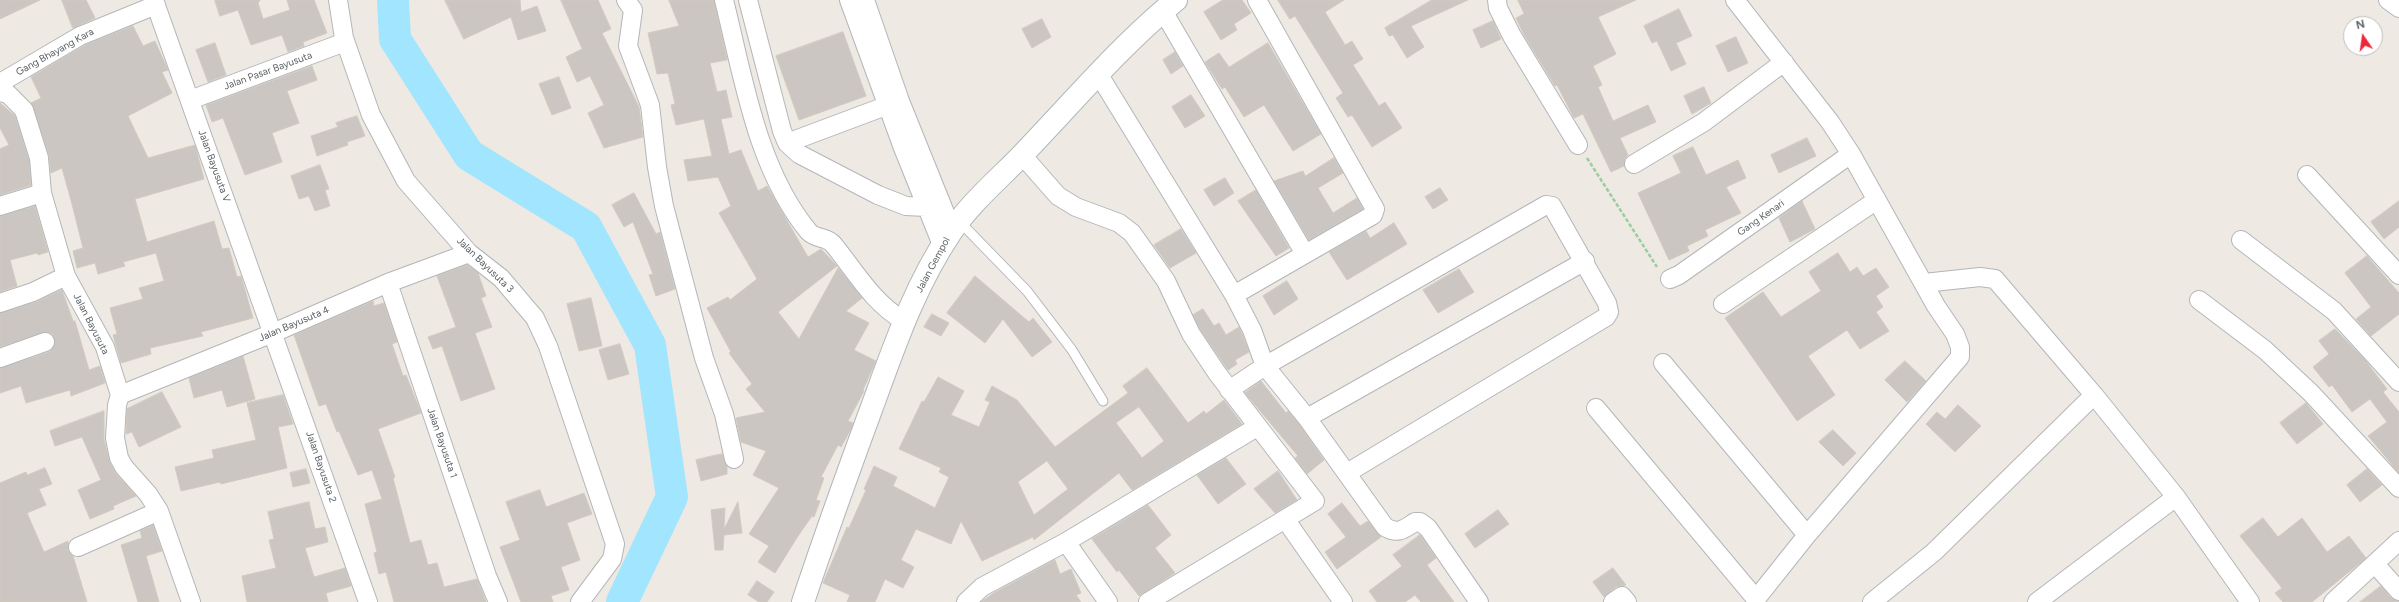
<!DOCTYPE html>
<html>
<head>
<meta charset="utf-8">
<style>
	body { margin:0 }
	#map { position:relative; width:2399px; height:602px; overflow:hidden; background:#eee9e2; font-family:Figtree,sans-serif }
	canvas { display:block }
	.north { position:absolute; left:2343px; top:16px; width:40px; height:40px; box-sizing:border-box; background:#fff; border:1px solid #bdbfc1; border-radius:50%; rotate:347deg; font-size:11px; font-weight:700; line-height:16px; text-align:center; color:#5a6063 }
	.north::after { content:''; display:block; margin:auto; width:14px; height:18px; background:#ee2838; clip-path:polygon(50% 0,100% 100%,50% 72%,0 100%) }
</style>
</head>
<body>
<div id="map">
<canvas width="2399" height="602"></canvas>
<div class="north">N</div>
</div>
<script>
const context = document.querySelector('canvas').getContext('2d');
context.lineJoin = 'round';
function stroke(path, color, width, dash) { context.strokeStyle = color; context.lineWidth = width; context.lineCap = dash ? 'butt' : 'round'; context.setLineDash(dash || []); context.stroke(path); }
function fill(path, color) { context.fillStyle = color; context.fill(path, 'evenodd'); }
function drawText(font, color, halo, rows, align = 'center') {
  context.font = font + ' Figtree,sans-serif'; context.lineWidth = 3; context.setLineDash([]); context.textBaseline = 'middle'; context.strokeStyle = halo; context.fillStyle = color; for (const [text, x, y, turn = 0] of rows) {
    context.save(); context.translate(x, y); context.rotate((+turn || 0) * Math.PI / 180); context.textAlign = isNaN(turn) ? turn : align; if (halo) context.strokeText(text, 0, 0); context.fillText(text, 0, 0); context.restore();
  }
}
stroke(new Path2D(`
	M 393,0 L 395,39 L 469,155 L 586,227 L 650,345 L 672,497 L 622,602`), '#a1e5ff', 32);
const building = new Path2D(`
	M 0,0 L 40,0 L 0,19 Z
	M 62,0 L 86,0 L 95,18 L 73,28 Z
	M 215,0 L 260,0 L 258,3 L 263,19 L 290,10 L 287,0 L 314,0 L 327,33 L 303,42 L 304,46 L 288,52 L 282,35 L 251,45 L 238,10 L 220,16 Z
	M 445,0 L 520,0 L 521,12 L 537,6 L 546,31 L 518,40 L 511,17 L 464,39 Z
	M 561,0 L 598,0 L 611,29 L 602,33 L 639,107 L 643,137 L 604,148 L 588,113 L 604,105 L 590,76 L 577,82 L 566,57 L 582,49 Z
	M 669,0 L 714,0 L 727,60 L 710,63 L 717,92 L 726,90 L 732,117 L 721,119 L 729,154 L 741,150 L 758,191 L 767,186 L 808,257 L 821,249 L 837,266 L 778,312 L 799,339 L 838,268 L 862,298 L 846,311 L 869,323 L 854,350 L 876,361 L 863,390 L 864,391 L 848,421 L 853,423 L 851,429 L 841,447 L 838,445 L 821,477 L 824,478 L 816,500 L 820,501 L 814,517 L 812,516 L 798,536 L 775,573 L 758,562 L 769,546 L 749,534 L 779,488 L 753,475 L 766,451 L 741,442 L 736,418 L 765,412 L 746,389 L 752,384 L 729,353 L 731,352 L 707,308 L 728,297 L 730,300 L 757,279 L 719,213 L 731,206 L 718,177 L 688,181 L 684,160 L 712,156 L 704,119 L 676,125 L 671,105 L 675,104 L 668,73 L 657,74 L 648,33 L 679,26 Z
	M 1223,0 L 1242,0 L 1251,13 L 1234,24 L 1237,30 L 1221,40 L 1204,12 Z
	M 1278,0 L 1344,0 L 1325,12 L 1345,45 L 1352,41 L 1363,59 L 1353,65 L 1379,106 L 1385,102 L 1402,128 L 1372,147 L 1352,115 L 1348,117 L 1336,98 L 1343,93 L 1295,16 L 1290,19 Z
	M 1432,0 L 1468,0 L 1411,26 L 1424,47 L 1407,58 L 1393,35 L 1389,36 L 1385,28 Z
	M 1518,0 L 1636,0 L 1598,17 L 1616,54 L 1593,66 L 1602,85 L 1598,87 L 1613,121 L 1648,105 L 1656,122 L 1620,138 L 1628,155 L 1625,159 L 1624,166 L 1611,172 L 1583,114 L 1574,118 L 1557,85 L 1555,86 L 1524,35 L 1516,18 L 1524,14 Z
	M 1679,9 L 1692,36 L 1676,43 L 1686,64 L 1671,71 L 1657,41 L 1652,43 L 1644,26 Z
	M 1042,19 L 1051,37 L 1032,48 L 1022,29 Z
	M 1493,21 L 1501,39 L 1481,48 L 1473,30 Z
	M 133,26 L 143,46 L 155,41 L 168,70 L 162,72 L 172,93 L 128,116 L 148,158 L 195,145 L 204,179 L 135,199 L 147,242 L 214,221 L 222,249 L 229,248 L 237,277 L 241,276 L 253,318 L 201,332 L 203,336 L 150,348 L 151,354 L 121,363 L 113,335 L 117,334 L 110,308 L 143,299 L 139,288 L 164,281 L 156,253 L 123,262 L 125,266 L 98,274 L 95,263 L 77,268 L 73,251 L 83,248 L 72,204 L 62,168 L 51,173 L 49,155 L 31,103 L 41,98 L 31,77 L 85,45 Z
	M 843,32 L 866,96 L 799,120 L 776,56 Z
	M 1736,37 L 1748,63 L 1728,72 L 1716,46 Z
	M 215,43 L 226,75 L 208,82 L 196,50 Z
	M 1268,43 L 1321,134 L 1293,151 L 1264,105 L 1244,117 L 1225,87 L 1222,89 L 1205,62 L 1219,53 L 1229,67 Z
	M 1175,52 L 1183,66 L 1171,74 L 1163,60 Z
	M 312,66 L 317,80 L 287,91 L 299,123 L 272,133 L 282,162 L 245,175 L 223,118 L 212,122 L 206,105 Z
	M 559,77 L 571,108 L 552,115 L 539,84 Z
	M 1704,87 L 1711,103 L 1692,114 L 1684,96 Z
	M 1191,95 L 1205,116 L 1185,128 L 1172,107 Z
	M 0,103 L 15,116 L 29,160 L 31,185 L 0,195 L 0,149 L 9,145 L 0,128 Z
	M 357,116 L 365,136 L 347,142 L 348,145 L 317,156 L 311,136 L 338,127 L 336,123 Z
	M 1807,138 L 1816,156 L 1779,173 L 1771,155 Z
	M 1693,147 L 1706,175 L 1738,160 L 1746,178 L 1726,187 L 1741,213 L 1705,230 L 1708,236 L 1687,246 L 1689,251 L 1669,260 L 1638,193 L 1681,173 L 1673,156 Z
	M 1334,158 L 1343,173 L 1318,188 L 1333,213 L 1357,198 L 1363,209 L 1309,240 L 1274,181 L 1303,171 L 1305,176 Z
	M 320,165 L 329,189 L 325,190 L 330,206 L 315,211 L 309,196 L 299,199 L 291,176 Z
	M 1225,178 L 1234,193 L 1214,206 L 1204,190 Z
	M 1440,188 L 1448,200 L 1433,209 L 1425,197 Z
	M 1256,190 L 1289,248 L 1276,256 L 1238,201 Z
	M 634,193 L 656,234 L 660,232 L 675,289 L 656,296 L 649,275 L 653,274 L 633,222 L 624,227 L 612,205 Z
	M 1802,201 L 1815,229 L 1790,242 L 1779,218 Z
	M 2399,201 L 2399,227 L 2384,239 L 2371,222 Z
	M 35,206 L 48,252 L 38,255 L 37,253 L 10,260 L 17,286 L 0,292 L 0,216 Z
	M 1394,223 L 1407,244 L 1347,280 L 1329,252 L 1366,231 L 1370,238 Z
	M 1181,229 L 1196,253 L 1170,268 L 1154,245 Z
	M 1838,253 L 1850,272 L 1857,267 L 1863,276 L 1876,268 L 1889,287 L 1876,296 L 1883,307 L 1876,312 L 1889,331 L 1860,349 L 1847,330 L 1808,356 L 1835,395 L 1797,421 L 1725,318 L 1763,292 L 1781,317 L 1821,291 L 1809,272 Z
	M 2367,256 L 2399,293 L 2399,314 L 2371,336 L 2356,319 L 2371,307 L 2345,273 Z
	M 467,265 L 478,273 L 486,296 L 481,298 L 492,327 L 475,333 L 495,389 L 461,401 L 442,346 L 433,349 L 428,337 L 456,327 L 437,276 Z
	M 1459,269 L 1474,292 L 1438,313 L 1423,290 Z
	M 975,276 L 1029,322 L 1033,318 L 1052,342 L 1032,357 L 1003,319 L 985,343 L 947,313 Z
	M 1287,281 L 1298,299 L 1274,315 L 1263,296 Z
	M 62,290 L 73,321 L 75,321 L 89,370 L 100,366 L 105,383 L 71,396 L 70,390 L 26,403 L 21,386 L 0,393 L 0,368 L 49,352 L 55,344 L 52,334 L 47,332 L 0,347 L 0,313 L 36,302 Z
	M 591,298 L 602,346 L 579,351 L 567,304 Z
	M 373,301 L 374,306 L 384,303 L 397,342 L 392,344 L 403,376 L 406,375 L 421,413 L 378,429 L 395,477 L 393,478 L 410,543 L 421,540 L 428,565 L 437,563 L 444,587 L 477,579 L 486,602 L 394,602 L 386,572 L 379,574 L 374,553 L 377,552 L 365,504 L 382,499 L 372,470 L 358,475 L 339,431 L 337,432 L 326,404 L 319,406 L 294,335 Z
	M 1203,309 L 1214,326 L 1219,323 L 1226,335 L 1239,327 L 1242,334 L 1249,352 L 1235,360 L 1237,364 L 1228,370 L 1200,329 L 1193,315 Z
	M 932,314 L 949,323 L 941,336 L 924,327 Z
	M 2335,329 L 2365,360 L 2387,389 L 2383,392 L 2399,412 L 2399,473 L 2368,436 L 2387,422 L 2370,399 L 2352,412 L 2332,385 L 2329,387 L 2313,367 L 2329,354 L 2319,341 Z
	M 620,344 L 629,374 L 608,380 L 599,350 Z
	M 243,356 L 255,399 L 227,407 L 222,390 L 194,398 L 189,378 Z
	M 1905,361 L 1926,381 L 1907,402 L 1885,380 Z
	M 1147,368 L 1188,423 L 1204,411 L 1206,414 L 1224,400 L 1242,424 L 1132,490 L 1119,473 L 1034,540 L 1033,537 L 982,561 L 961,521 L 951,544 L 916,529 L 901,560 L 914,567 L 903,588 L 885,579 L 875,602 L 847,602 L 850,595 L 823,583 L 847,527 L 849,528 L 866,490 L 864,489 L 874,466 L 897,477 L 893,486 L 935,508 L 949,477 L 939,472 L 941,468 L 899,449 L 922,401 L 924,402 L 938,377 L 964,391 L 951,415 L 979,427 L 990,402 L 985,400 L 992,386 L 1017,400 L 1055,447 L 1128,393 L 1123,386 ZM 1139,407 L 1164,441 L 1142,458 L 1116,423 ZM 1047,461 L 1068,489 L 1034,515 L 1018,482 Z
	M 1261,381 L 1286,413 L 1288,411 L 1299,424 L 1324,460 L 1307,474 L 1295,458 L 1298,456 L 1245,393 Z
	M 162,392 L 181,427 L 139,447 L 132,432 L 126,434 L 127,409 Z
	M 283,395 L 293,424 L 278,427 L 287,468 L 221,484 L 220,482 L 181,491 L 175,467 L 214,458 L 212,450 L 256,440 L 247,403 Z
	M 2306,403 L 2323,424 L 2297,444 L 2280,423 Z
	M 1958,405 L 1981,426 L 1955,452 L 1926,424 L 1937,412 L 1945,419 Z
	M 104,411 L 104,440 L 110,463 L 116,474 L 136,496 L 113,506 L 114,509 L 90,519 L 78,490 L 101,480 L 82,437 L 55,446 L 50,431 Z
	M 1833,430 L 1856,453 L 1843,466 L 1819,442 Z
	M 722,454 L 727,467 L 727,474 L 701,481 L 696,460 Z
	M 1226,458 L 1246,484 L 1218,504 L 1197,475 Z
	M 45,468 L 52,484 L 39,489 L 46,505 L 27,513 L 44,552 L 68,541 L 68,551 L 73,556 L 87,602 L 0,602 L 0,483 L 26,472 L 27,475 Z
	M 306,469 L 310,483 L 293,487 L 290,473 Z
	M 2367,469 L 2382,485 L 2360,502 L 2347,485 Z
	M 1278,471 L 1297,500 L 1275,513 L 1254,489 Z
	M 540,490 L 546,507 L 584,493 L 592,514 L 567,523 L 580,560 L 561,567 L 569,590 L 551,596 L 553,602 L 521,602 L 500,547 L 520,540 L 506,502 Z
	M 309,502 L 315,529 L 325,527 L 328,542 L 305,548 L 314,577 L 345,568 L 351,586 L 326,593 L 328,602 L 247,602 L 242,576 L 276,568 L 269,540 L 274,539 L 268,512 Z
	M 738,502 L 742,533 L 724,535 L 723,550 L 715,550 L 711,510 L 725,508 L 724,529 Z
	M 1342,503 L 1360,526 L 1368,521 L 1381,537 L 1337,569 L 1325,552 L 1346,537 L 1328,514 Z
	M 1148,505 L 1171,535 L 1155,548 L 1175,573 L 1139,596 L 1119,570 L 1117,572 L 1092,539 Z
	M 1498,510 L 1509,524 L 1475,548 L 1465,534 Z
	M 2263,518 L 2278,537 L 2302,518 L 2327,552 L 2349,536 L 2366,558 L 2312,602 L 2283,602 L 2275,593 L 2282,588 L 2240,536 Z
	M 153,525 L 162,551 L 146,556 L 159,602 L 138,602 L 121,545 L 142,538 L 140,531 Z
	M 1420,535 L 1436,558 L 1427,565 L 1454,602 L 1421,602 L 1415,595 L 1405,602 L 1377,602 L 1369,591 L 1402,566 L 1393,555 Z
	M 1055,560 L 1060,574 L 1071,569 L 1081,593 L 1076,595 L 1081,602 L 981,602 L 994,593 Z
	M 1613,568 L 1626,585 L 1616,587 L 1604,597 L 1593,582 Z
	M 757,581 L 774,592 L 767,602 L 759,602 L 748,595 Z
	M 2381,586 L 2391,598 L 2399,602 L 2360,602 Z`);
fill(building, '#cbc6c1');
stroke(building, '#d2cac0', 1);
const service = new Path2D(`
	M 959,221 L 1027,291 L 1072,350 L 1103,401`);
const minor = new Path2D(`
	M 154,0 L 368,602
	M 338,0 L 344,38 L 371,115 L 406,181 L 469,253 L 501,278 L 535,318 L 548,346 L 615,544 L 612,559 L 580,602
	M 626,0 L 633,10 L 628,46 L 650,105 L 657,167 L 664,206 L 704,358 L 724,414 L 734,459
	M 724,0 C 743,76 757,170 809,232 C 816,239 827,237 833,244 C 856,272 872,302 904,321
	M 748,0 L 782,131 L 787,143 L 799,154 L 878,195 L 906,206 L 926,207
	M 849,0 L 903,148 L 942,245
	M 865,0 L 900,101 L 952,230
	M 1497,0 L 1498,8 L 1512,36 L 1578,145
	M 2388,0 L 2399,8
	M 1163,11 L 1305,254
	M 1099,75 L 1234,295 L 1252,330 L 1265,366 L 1307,418 L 1385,527 C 1398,535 1404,529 1415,522 L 1420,522 L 1428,528 L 1479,602
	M 0,83 L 80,36 L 156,5
	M 0,92 L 8,94 L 24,110 L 39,158 L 42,193 L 66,276 L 105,347 L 120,395 L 117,405 L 115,438 L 119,458 L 124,467 L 148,494 L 159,511 L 191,602
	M 190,100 L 345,42
	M 787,143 L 899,101
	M 1022,155 L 1058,196 L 1076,207 L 1119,223 L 1132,233 L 1166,281 L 1191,334 L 1217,373 L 1315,501 L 1148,602
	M 1634,164 L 1704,122 L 1784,62
	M 2307,175 L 2399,275
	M 0,206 L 42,193
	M 2241,240 L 2334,311 L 2399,382
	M 1670,279 L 1679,275 L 1851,154
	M 388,283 L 487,576 L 498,602
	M 1924,283 L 1980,277 L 1995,279 L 2094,395 L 2176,497 L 2250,602
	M 1234,295 L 1373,215 L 1375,209 L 1257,0
	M 2199,300 L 2265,350 L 2311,393 L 2399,488
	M 0,303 L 33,292 L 66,276
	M 1723,304 L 1877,200
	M 0,358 L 45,342
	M 1663,363 L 1807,535
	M 1229,390 L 1265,366 L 1546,205 L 1552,206 L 1607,303 L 1609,312 L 1606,317 L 1347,473
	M 120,395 L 273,333 L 388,283 L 469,253
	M 1596,408 L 1756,599 L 1807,535 L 1960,357 L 1960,347 L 1955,334 L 1936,306 L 1851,154 L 1830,122 L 1735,0
	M 1307,418 L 1585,261
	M 1285,519 L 1343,602
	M 1066,542 L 1108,602
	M 78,547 L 159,511
	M 2375,564 L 2399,591
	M 966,602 L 982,587 L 1066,542 L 1257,427
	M 1613,602 L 1622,596 L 1627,602
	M 1872,602 L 1934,552 L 2094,395
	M 2037,602 L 2176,497
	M 2333,602 L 2399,541`);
const secondary = new Path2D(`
	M 803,602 C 825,536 848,472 872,407 C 894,347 915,285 951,232 C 970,203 999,179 1023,154 C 1073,102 1120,46 1176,0`);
stroke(service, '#b3b6ba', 11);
stroke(minor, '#b3b6ba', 20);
stroke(secondary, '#b1b7ba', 24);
stroke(new Path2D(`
	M 1587,158 L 1657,267`), '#9acea1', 2.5, [4, 2]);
stroke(service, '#fff', 9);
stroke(minor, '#fff', 18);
stroke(secondary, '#fff', 22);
drawText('10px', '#5a6063', '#fff', [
	["Gang Bhayang Kara",55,52,-29],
	["Jalan Pasar Bayusuta",268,71,-20],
	["Jalan Bayusuta V",214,166,70],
	["Gang Kenari",1761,218,-35],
	["Jalan Bayusuta 3",485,265,44],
	["Jalan Gempol",933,265,-62],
	["Jalan Bayusuta",91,324,63],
	["Jalan Bayusuta 4",294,324,-23],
	["Jalan Bayusuta 1",442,443,71],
	["Jalan Bayusuta 2",321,467,71]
]);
</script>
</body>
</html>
